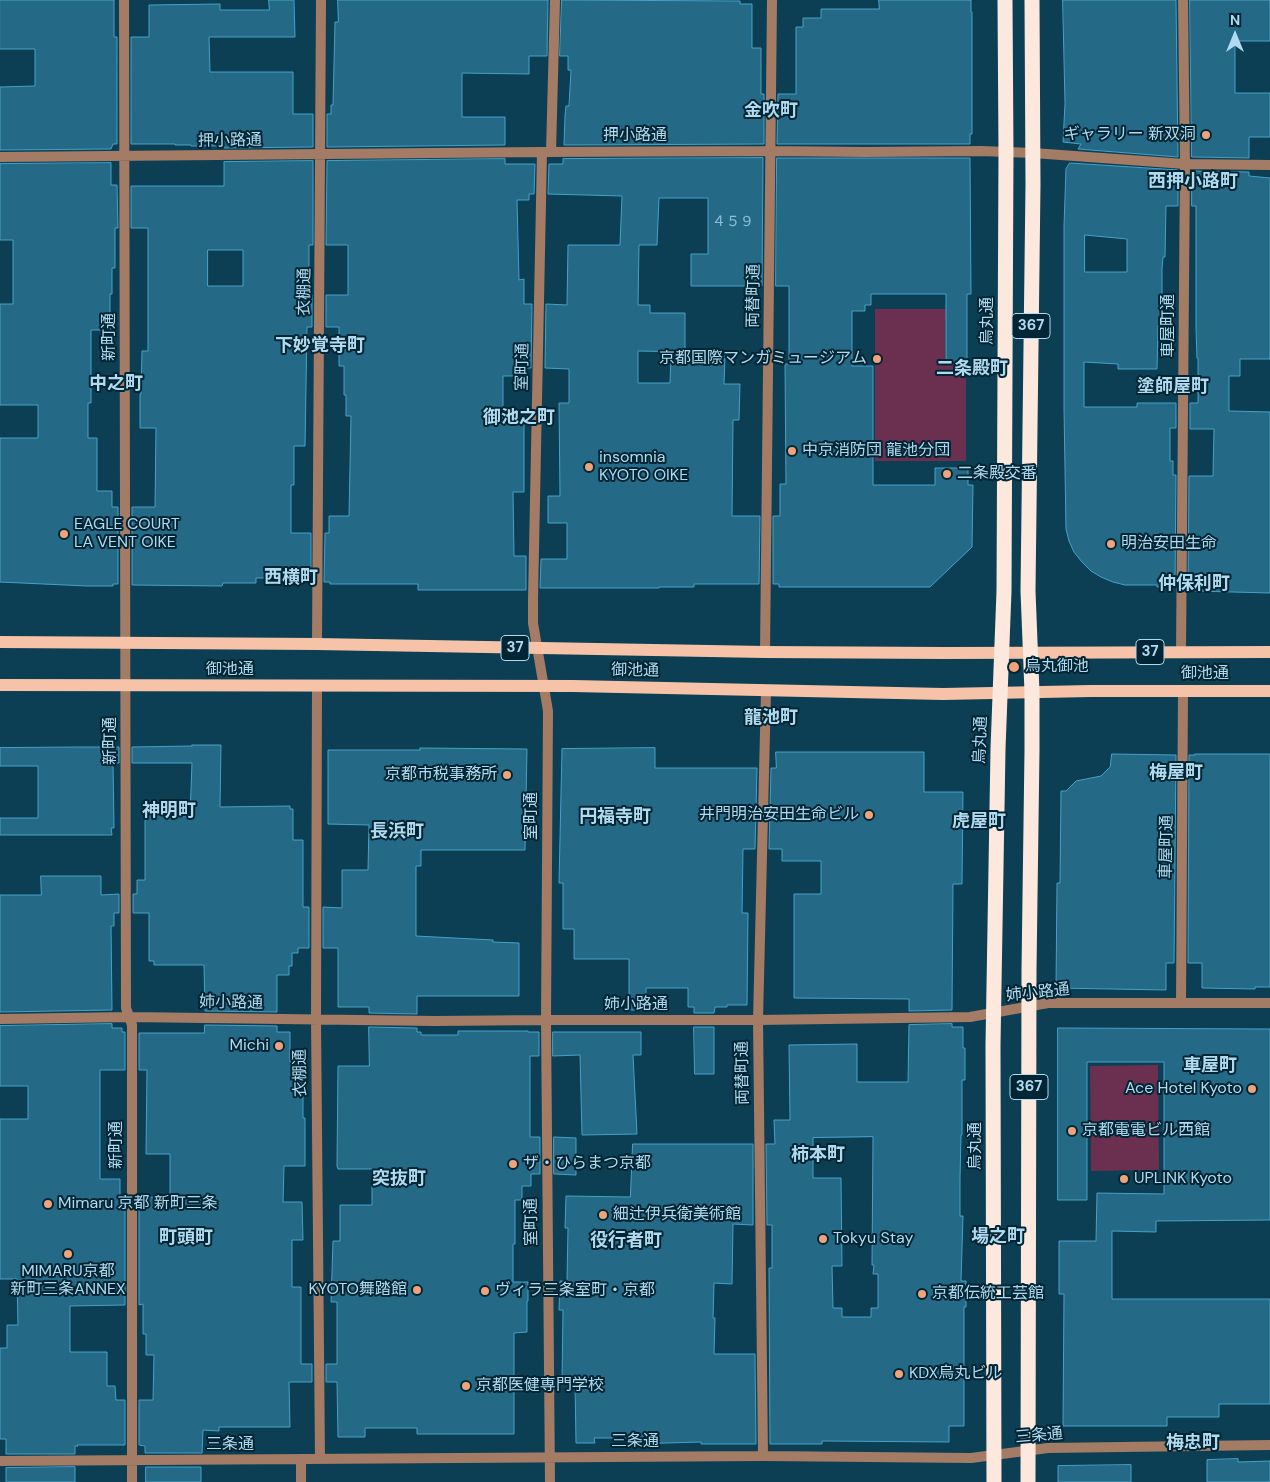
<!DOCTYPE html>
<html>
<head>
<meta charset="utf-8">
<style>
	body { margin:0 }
	#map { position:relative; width:1270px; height:1482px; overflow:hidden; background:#0c3f53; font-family:"DM Sans",sans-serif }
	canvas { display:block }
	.north { position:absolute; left:1210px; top:10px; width:50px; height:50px; -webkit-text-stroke:4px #002534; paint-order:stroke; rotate:0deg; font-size:14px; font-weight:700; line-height:20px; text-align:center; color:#b1daef }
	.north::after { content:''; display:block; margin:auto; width:18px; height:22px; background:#b1daef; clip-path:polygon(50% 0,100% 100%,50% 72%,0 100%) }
</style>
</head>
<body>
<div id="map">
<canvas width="1270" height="1482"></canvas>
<div class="north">N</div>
</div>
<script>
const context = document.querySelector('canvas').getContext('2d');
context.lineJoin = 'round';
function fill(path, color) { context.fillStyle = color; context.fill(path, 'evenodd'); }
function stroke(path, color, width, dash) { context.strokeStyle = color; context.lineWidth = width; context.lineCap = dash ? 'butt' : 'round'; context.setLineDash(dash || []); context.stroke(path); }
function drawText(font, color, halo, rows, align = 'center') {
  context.font = font + ' "DM Sans","Noto Sans JP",sans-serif'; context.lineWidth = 4; context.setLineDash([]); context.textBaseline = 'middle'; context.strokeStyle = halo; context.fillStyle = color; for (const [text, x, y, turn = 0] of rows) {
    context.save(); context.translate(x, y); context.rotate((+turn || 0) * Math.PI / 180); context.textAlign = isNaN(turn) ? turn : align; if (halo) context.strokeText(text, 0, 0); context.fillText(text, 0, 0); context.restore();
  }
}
fill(new Path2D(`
	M 875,309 L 949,309 L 949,321 L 945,321 L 945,363 L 966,363 L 966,461 L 875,461 Z
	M 1158,1065 L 1159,1170 L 1091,1171 L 1090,1066 Z`), '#6b304f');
const building = new Path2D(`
	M 0,0 L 114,0 L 114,37 L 117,37 L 117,144 L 113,144 L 111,149 L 0,150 L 0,87 L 35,86 L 35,49 L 0,49 Z
	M 269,0 L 294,0 L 295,37 L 209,37 L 210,72 L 293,72 L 293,114 L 313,114 L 313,147 L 224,148 L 224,146 L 191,146 L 191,145 L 175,145 L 175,144 L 131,144 L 131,37 L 149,37 L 149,5 L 220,4 L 220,10 L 269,10 Z
	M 338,0 L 548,0 L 547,56 L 529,56 L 529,74 L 462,73 L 462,117 L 505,117 L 505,145 L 327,147 L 327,114 L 331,114 L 331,105 L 333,105 L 335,22 L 338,22 Z
	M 562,0 L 740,1 L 740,4 L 752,4 L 752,48 L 761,48 L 761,94 L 764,94 L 764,144 L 564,145 L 565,116 L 566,106 L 569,106 L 571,70 L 568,70 L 568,56 L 560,56 Z
	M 879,0 L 971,0 L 971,12 L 972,12 L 972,134 L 970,134 L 970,144 L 777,144 L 778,94 L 796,94 L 796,27 L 803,27 L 803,18 L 821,18 L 821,9 L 879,9 Z
	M 1063,0 L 1176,0 L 1178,157 L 1078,149 L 1081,144 L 1063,142 L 1065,104 Z
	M 1190,0 L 1270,0 L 1270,41 L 1235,41 L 1235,93 L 1270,93 L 1270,137 L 1249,137 L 1249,158 L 1192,157 Z
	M 763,158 L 762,286 L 691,286 L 691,254 L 708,254 L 708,198 L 659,198 L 657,245 L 639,245 L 638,305 L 650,305 L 650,313 L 685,313 L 685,352 L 638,351 L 638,383 L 670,383 L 671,355 L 725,356 L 724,384 L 740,384 L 739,420 L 733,420 L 732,516 L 760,516 L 759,584 L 694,584 L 694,587 L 659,587 L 659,588 L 540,588 L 541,559 L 567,559 L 567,523 L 548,523 L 548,496 L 560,496 L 559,403 L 569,403 L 569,369 L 545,368 L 546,304 L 567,305 L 568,245 L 620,245 L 622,196 L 548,194 L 549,164 L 563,164 L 563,159 Z
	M 777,158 L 970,158 L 971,294 L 967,294 L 967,362 L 946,362 L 946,294 L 871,294 L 871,305 L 865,305 L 865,311 L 852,311 L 852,366 L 873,366 L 873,485 L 935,485 L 935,468 L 968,468 L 968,485 L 973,485 L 972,547 L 930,587 L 779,587 L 779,584 L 773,584 L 773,516 L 780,516 L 780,484 L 786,484 L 785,364 L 789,364 L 789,286 L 776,286 Z
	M 505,159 L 505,164 L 535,164 L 534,194 L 529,194 L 529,200 L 517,200 L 519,280 L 524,279 L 524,304 L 532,304 L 531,368 L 525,368 L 525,376 L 503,376 L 503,420 L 524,420 L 524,492 L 513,492 L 514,556 L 526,556 L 526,590 L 418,590 L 418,584 L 330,584 L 330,582 L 324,582 L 325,533 L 329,533 L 329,516 L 349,516 L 351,416 L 346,416 L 346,395 L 344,395 L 344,366 L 339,366 L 339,327 L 326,327 L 326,295 L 348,295 L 348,245 L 326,245 L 327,161 Z
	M 313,161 L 313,245 L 309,245 L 309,295 L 312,295 L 312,327 L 307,327 L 305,446 L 294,446 L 294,485 L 291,485 L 291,533 L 311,533 L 311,582 L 292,582 L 292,578 L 256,578 L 256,583 L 223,583 L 222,586 L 132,585 L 132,507 L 155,507 L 156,428 L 140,428 L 140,394 L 141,394 L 142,351 L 148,351 L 148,228 L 131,228 L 131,186 L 224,186 L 224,162 ZM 208,250 L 243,250 L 243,286 L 208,286 Z
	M 111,163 L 111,185 L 117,185 L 118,228 L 115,228 L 115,268 L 112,268 L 112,294 L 110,294 L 110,330 L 91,330 L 91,403 L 88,403 L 88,438 L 97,438 L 97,491 L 112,491 L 112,507 L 118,507 L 118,584 L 113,584 L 113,586 L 87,586 L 0,582 L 0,438 L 38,438 L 38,405 L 0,405 L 0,304 L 13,304 L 13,240 L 0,240 L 0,164 Z
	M 1070,163 L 1178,170 L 1178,206 L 1166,206 L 1165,257 L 1163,257 L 1162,269 L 1162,307 L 1164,307 L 1164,326 L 1158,326 L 1157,369 L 1118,369 L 1118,364 L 1084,362 L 1084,407 L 1137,407 L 1137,403 L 1176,403 L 1176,428 L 1170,428 L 1170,461 L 1173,461 L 1173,475 L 1176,475 L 1175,587 L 1157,587 L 1157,585 L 1125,585 L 1113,582 L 1101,577 L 1091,571 L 1082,562 L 1074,552 L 1069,541 L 1066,529 L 1064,408 L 1064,226 L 1066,169 ZM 1085,235 L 1127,239 L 1127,272 L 1085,272 Z
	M 1192,171 L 1249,172 L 1249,176 L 1270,178 L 1270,359 L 1240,359 L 1240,376 L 1229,376 L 1229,411 L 1270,412 L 1270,593 L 1195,591 L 1195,587 L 1188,587 L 1189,476 L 1213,476 L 1214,429 L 1190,429 L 1190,403 L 1198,403 L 1198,358 L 1197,358 L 1196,329 L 1196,206 L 1192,206 Z
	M 192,745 L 221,745 L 220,807 L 290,806 L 290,809 L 293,809 L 293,840 L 303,840 L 303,907 L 309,907 L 309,948 L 298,948 L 298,953 L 292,953 L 292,966 L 289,966 L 289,975 L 277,975 L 277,1012 L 205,1011 L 204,965 L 154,965 L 154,961 L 149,961 L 149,913 L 133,913 L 133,894 L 137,894 L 137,880 L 145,880 L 145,815 L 190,816 L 192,763 L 132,763 L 132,747 L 192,746 Z
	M 78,747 L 119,747 L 119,763 L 113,763 L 114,828 L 111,828 L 112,835 L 0,835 L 0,818 L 38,818 L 38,766 L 0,766 L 0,748 Z
	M 420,748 L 527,749 L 525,850 L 421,850 L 421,866 L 416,866 L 416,936 L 493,940 L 493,942 L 519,943 L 519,996 L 417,996 L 417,1014 L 369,1013 L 369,1007 L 338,1007 L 338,948 L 323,948 L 323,907 L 342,908 L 342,870 L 368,870 L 369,825 L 328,824 L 328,750 L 420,750 Z
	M 655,748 L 655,768 L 757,768 L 755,849 L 743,849 L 742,913 L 748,913 L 747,1005 L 727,1005 L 727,1007 L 715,1007 L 714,1013 L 694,1013 L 694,1007 L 688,1007 L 688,988 L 646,988 L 646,1010 L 629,1010 L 629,959 L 574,959 L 574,929 L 563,929 L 563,883 L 559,883 L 562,749 Z
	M 776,752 L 924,752 L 924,792 L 963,792 L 962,884 L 953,884 L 952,1010 L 909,1011 L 909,999 L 794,998 L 794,894 L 821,894 L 821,861 L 782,861 L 782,849 L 769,849 L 771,768 L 776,768 Z
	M 1112,754 L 1176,755 L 1174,963 L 1166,963 L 1166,990 L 1056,988 L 1057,883 L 1060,883 L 1061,791 L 1066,791 L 1076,781 L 1101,776 L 1110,767 Z
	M 1195,754 L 1270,754 L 1270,987 L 1255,987 L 1255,989 L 1202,988 L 1202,963 L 1188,963 L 1189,755 L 1195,755 Z
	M 41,876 L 101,876 L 101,895 L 119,894 L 119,913 L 114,913 L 114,926 L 111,926 L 112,1010 L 0,1012 L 0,895 L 41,895 Z
	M 112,1024 L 112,1028 L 122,1028 L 122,1032 L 125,1032 L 125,1070 L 100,1070 L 100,1179 L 120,1179 L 120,1197 L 125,1197 L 125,1305 L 70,1306 L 70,1352 L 107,1352 L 107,1386 L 115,1386 L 116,1400 L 125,1400 L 125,1445 L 77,1445 L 78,1446 L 75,1446 L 75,1454 L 6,1454 L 6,1439 L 0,1439 L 0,1348 L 7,1348 L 7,1325 L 18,1325 L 17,1279 L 0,1279 L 0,1119 L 28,1119 L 28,1086 L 0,1086 L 0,1026 Z
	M 952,1024 L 952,1027 L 963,1027 L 963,1048 L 965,1048 L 965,1080 L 962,1080 L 962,1135 L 961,1135 L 960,1178 L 960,1216 L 963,1216 L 961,1281 L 966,1281 L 966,1307 L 964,1307 L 964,1426 L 949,1426 L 949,1442 L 822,1441 L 822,1444 L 770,1444 L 769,1268 L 772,1268 L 772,1225 L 767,1225 L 766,1144 L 775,1144 L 774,1120 L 790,1120 L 789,1045 L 857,1044 L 857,1082 L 908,1082 L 909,1025 ZM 873,1137 L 872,1265 L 874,1265 L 873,1274 L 878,1274 L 878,1308 L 871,1308 L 871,1317 L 842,1317 L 842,1308 L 833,1308 L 832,1266 L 842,1266 L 841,1178 L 813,1178 L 813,1138 Z
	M 205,1025 L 277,1026 L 277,1032 L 290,1032 L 290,1062 L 303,1062 L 303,1118 L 305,1118 L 305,1166 L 284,1166 L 283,1202 L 302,1202 L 303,1240 L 292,1240 L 292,1287 L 301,1287 L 301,1364 L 312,1364 L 312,1382 L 289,1382 L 290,1427 L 219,1427 L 219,1431 L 203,1430 L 202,1453 L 145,1453 L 145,1446 L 139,1445 L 139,1400 L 153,1400 L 154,1355 L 146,1355 L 146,1334 L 143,1334 L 143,1304 L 139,1305 L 139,1197 L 170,1197 L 170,1154 L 146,1154 L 147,1070 L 139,1070 L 139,1033 L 204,1033 Z
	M 369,1027 L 417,1028 L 417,1032 L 421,1032 L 421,1035 L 458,1035 L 458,1031 L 528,1031 L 528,1032 L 539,1032 L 539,1056 L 530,1056 L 530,1137 L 540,1137 L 540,1174 L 531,1174 L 531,1186 L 522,1186 L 522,1200 L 515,1200 L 515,1244 L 513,1244 L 513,1282 L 528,1282 L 528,1301 L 527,1301 L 527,1332 L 514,1333 L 514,1434 L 417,1434 L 417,1428 L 365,1428 L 365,1437 L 338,1437 L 337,1382 L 326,1382 L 326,1364 L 337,1364 L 337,1302 L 331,1302 L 333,1241 L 340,1241 L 340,1205 L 372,1205 L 372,1169 L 338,1169 L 337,1166 L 338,1066 L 369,1066 Z
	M 694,1027 L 714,1027 L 714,1074 L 695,1074 Z
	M 1058,1028 L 1270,1029 L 1270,1220 L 1156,1221 L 1156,1232 L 1112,1231 L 1112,1299 L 1270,1299 L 1270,1404 L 1219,1404 L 1219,1417 L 1167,1417 L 1167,1426 L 1063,1426 L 1064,1294 L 1059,1294 L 1059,1241 L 1096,1241 L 1097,1193 L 1164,1194 L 1164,1062 L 1087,1062 L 1087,1200 L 1058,1200 Z
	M 553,1032 L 641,1032 L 641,1055 L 633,1055 L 637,1134 L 582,1135 L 580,1055 L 553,1056 Z
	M 554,1137 L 576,1138 L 576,1175 L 554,1174 Z
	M 633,1144 L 753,1144 L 753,1225 L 733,1224 L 732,1284 L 714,1283 L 713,1318 L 715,1318 L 714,1354 L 755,1354 L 756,1444 L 701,1444 L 701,1442 L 632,1444 L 632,1438 L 594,1438 L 595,1443 L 576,1443 L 575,1382 L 562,1382 L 563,1310 L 559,1310 L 560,1281 L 567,1281 L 568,1228 L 565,1228 L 566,1196 L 630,1197 Z
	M 1238,1459 L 1238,1462 L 1270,1461 L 1270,1482 L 1207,1482 L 1207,1460 Z
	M 1131,1465 L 1131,1482 L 1058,1482 L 1058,1466 Z
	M 75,1467 L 75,1482 L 6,1482 L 6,1468 Z
	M 146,1467 L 201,1467 L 201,1482 L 146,1482 Z`);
fill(building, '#246a87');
stroke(building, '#46a1c8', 1);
stroke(new Path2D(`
	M 124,0 L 126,1008 L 132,1025 L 132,1482
	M 542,152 L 533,599 L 533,623 L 548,711 L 546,1020 L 550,1482
	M 551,152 L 555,0
	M 0,157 L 542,152 L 771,151 L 865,152 L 981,151 L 1033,153 L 1185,164 L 1270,165
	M 317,644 L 321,0
	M 765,652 L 772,0
	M 1181,652 L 1185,164 L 1183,0
	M 317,686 L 316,1020 L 320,1459
	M 1181,1003 L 1183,691
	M 0,1019 L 129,1017 L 435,1021 L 546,1020 L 758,1020 L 970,1017 L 1048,1003 L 1270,1003
	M 763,1456 L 758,1020 L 766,691
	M 301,1459 L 301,1482
	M 0,1461 L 763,1456 L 971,1458 L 1048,1448 L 1270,1445`), '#a47b65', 10);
stroke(new Path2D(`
	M 0,642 L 317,644 L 765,652 L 944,653 L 1270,652
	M 0,685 L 573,686 L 943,694 L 1091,691 L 1270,691`), '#f6c3a8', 12);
stroke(new Path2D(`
	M 994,1482 L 993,1045 L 998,749 L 1004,591 L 1006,152 L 1005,0
	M 1028,1482 L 1029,970 L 1032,750 L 1032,692 L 1028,591 L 1033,184 L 1032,0`), '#fde8dd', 15);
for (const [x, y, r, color] of [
	[1206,135,5,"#f0a278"],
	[877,359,5,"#f0a278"],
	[792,451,5,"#f0a278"],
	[589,467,5,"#f0a278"],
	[947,474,5,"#f0a278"],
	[64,534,5,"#f0a278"],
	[1111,544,5,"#f0a278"],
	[1014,667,6,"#f0a278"],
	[507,775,5,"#f0a278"],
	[869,815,5,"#f0a278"],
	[279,1046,5,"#f0a278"],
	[1252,1089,5,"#f0a278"],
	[1072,1131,5,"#f0a278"],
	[513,1164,5,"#f0a278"],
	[1124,1179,5,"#f0a278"],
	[48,1204,5,"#f0a278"],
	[603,1215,5,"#f0a278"],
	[823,1239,5,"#f0a278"],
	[68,1254,5,"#f0a278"],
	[417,1290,5,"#f0a278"],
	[485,1291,5,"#f0a278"],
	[922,1294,5,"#f0a278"],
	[899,1374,5,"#f0a278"],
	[466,1386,5,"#f0a278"]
]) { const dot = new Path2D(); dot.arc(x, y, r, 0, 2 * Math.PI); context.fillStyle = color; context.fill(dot); stroke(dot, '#002534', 2); }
drawText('14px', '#8ebed5', null, [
	["４５９",733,222]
]);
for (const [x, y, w] of [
	[1031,326,38],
	[515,648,28],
	[1150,652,28],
	[1029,1087,38]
]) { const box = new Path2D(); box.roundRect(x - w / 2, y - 12.5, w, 25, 4); context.fillStyle = '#002534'; context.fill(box); stroke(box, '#b1daef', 1); }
drawText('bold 15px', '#b1daef', null, [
	["367",1031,326],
	["37",515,648],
	["37",1150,652],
	["367",1029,1087]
]);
drawText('16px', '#b1daef', '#002534', [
	["ギャラリー 新双洞",1196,135,"right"],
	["京都国際マンガミュージアム",867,359,"right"],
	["中京消防団 龍池分団",802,451],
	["insomnia",599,458],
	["KYOTO OIKE",599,476],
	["二条殿交番",957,474],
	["EAGLE COURT",74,525],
	["LA VENT OIKE",74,543],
	["明治安田生命",1121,544],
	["烏丸御池",1025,667],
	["京都市税事務所",497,775,"right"],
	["井門明治安田生命ビル",859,815,"right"],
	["Michi",269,1046,"right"],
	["Ace Hotel Kyoto",1242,1089,"right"],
	["京都電電ビル西館",1082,1131],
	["ザ・ひらまつ京都",523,1164],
	["UPLINK Kyoto",1134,1179],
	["Mimaru 京都 新町三条",58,1204],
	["細辻伊兵衛美術館",613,1215],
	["Tokyu Stay",833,1239],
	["MIMARU京都",68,1272,"center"],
	["新町三条ANNEX",68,1290,"center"],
	["KYOTO舞踏館",407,1290,"right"],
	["ヴィラ三条室町・京都",495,1291],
	["京都伝統工芸館",932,1294],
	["KDX烏丸ビル",909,1374],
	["京都医健専門学校",476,1386]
], 'left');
drawText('16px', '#b1daef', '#002534', [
	["押小路通",635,136],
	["押小路通",230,141,-1],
	["衣棚通",305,292,-89],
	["両替町通",754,296,-89],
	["烏丸通",988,321,-90],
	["車屋町通",1169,326,-90],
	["新町通",110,337,-90],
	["室町通",523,367,-89],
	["御池通",230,670],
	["御池通",635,671,1],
	["御池通",1205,674],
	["烏丸通",981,740,-88],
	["新町通",111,741,-90],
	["室町通",532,816,-90],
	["車屋町通",1167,847,-89],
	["姉小路通",1038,993,-6],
	["姉小路通",231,1003,1],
	["姉小路通",636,1005],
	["衣棚通",301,1073,-91],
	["両替町通",743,1073,-91],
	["新町通",117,1145,-90],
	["烏丸通",976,1146,-90],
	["室町通",532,1222,-91],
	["三条通",1039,1436,-5],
	["三条通",635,1442],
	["三条通",230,1445]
]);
drawText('bold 18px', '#b1daef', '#002534', [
	["金吹町",771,111],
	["西押小路町",1193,182],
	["下妙覚寺町",320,346],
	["二条殿町",972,369],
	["中之町",116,384],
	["塗師屋町",1173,387],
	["御池之町",519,418],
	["西横町",291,578],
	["仲保利町",1194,584],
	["龍池町",771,718],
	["梅屋町",1176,773],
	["神明町",169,811],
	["円福寺町",615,817],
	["虎屋町",979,822],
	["長浜町",397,832],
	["車屋町",1210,1066],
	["柿本町",818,1155],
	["突抜町",399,1179],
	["場之町",998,1237],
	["町頭町",186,1238],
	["役行者町",626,1241],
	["梅忠町",1193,1443]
]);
</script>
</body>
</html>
